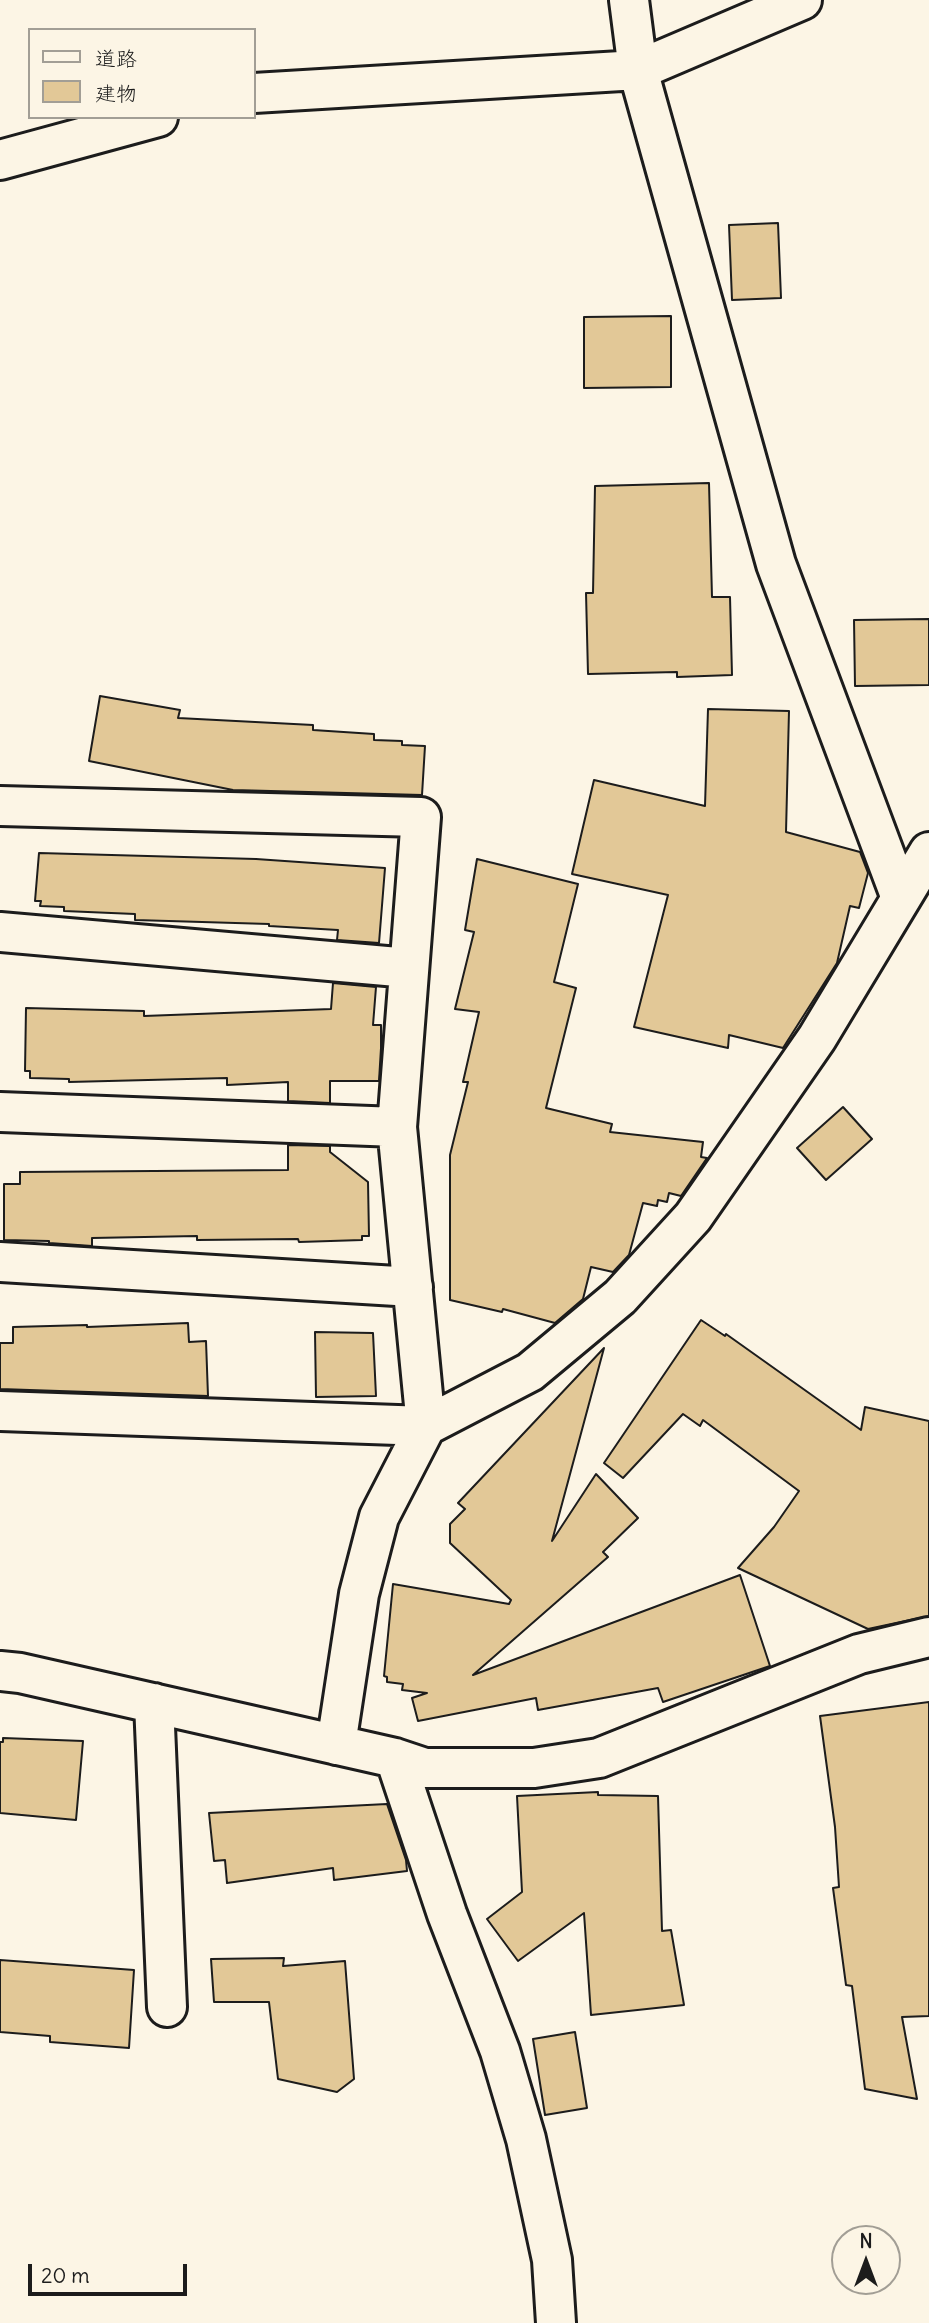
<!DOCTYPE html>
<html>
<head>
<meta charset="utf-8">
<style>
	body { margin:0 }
	#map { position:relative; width:929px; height:2323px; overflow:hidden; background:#fcf5e5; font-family:Delius,"Klee One",sans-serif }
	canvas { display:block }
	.legend { position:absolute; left:28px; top:28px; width:228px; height:91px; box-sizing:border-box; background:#fcf5e5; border:2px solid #a29e95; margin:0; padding:9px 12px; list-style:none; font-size:21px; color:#1c1c1c }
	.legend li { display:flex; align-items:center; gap:14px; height:35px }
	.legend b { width:35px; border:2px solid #a29e95 }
	.north { position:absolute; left:831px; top:2225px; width:70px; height:70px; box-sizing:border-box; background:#fcf5e5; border:2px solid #a29e95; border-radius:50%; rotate:0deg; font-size:19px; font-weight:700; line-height:28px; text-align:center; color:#1c1c1c }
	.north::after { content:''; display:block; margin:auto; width:24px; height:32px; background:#1c1c1c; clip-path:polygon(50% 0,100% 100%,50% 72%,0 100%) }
	.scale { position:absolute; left:28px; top:2264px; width:159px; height:32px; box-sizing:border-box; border:4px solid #1c1c1c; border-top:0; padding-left:9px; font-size:21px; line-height:24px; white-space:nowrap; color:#1c1c1c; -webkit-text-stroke:5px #fcf5e5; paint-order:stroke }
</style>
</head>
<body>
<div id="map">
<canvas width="929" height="2323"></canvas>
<ul class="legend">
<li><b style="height:9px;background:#fcf5e5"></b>道路</li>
<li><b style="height:19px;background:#e2c897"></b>建物</li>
</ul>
<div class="north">N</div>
<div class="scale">20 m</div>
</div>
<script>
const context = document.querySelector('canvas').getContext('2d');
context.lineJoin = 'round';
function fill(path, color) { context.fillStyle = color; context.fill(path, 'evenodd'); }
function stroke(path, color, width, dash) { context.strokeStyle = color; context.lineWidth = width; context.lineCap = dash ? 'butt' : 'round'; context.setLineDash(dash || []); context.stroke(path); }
const building = new Path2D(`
	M 778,223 L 781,298 L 732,300 L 729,225 Z
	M 671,316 L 671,387 L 584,388 L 584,317 Z
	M 709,483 L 712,597 L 730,597 L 732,675 L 677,677 L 677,672 L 588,674 L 586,593 L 593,593 L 595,486 Z
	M 929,619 L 929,685 L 855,686 L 854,620 Z
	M 100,696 L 180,710 L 178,718 L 313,725 L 313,730 L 374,734 L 374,740 L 402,741 L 402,745 L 425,746 L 422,795 L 233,790 L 89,761 Z
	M 708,709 L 789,711 L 786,832 L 860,852 L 868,873 L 859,908 L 850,906 L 837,963 L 783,1048 L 729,1035 L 728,1048 L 634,1027 L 668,895 L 572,874 L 594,780 L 705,806 Z
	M 39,853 L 256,859 L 385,868 L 379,943 L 337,940 L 338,930 L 269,926 L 269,924 L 135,920 L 135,914 L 64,911 L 64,907 L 40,906 L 41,901 L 35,901 Z
	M 477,859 L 578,884 L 554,982 L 576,988 L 546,1108 L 612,1124 L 610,1132 L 703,1142 L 701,1157 L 707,1158 L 681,1196 L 669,1193 L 667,1202 L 658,1200 L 657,1206 L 643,1203 L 629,1255 L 613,1272 L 591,1267 L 583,1299 L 555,1323 L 503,1309 L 502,1312 L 450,1300 L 450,1155 L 468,1082 L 463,1082 L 479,1012 L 455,1009 L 474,932 L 465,930 Z
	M 333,983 L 376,987 L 373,1025 L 381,1025 L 381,1048 L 379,1081 L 330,1081 L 330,1103 L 288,1101 L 288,1082 L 227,1085 L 227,1078 L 69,1082 L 69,1079 L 30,1078 L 30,1071 L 25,1071 L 26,1008 L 144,1011 L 144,1016 L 331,1009 Z
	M 843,1107 L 872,1139 L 826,1180 L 797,1148 Z
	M 288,1145 L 330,1146 L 330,1152 L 368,1182 L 369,1236 L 362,1236 L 362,1240 L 299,1242 L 298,1239 L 197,1240 L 197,1236 L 92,1238 L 92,1246 L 49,1243 L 49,1241 L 4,1240 L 4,1184 L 20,1184 L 20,1172 L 288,1170 Z
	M 701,1320 L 725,1336 L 726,1334 L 861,1430 L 865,1407 L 929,1421 L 929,1616 L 868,1629 L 738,1568 L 774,1527 L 799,1491 L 703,1420 L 700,1426 L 683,1414 L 623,1478 L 604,1463 Z
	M 188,1323 L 189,1342 L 206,1341 L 208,1396 L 0,1389 L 0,1343 L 13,1343 L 13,1327 L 87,1325 L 87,1327 Z
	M 315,1332 L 373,1333 L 376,1396 L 316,1397 Z
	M 604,1348 L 552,1541 L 596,1474 L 638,1518 L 603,1552 L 608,1557 L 473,1675 L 740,1575 L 770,1666 L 663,1702 L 658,1688 L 538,1710 L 536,1698 L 418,1721 L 412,1698 L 427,1693 L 402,1690 L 403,1684 L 387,1682 L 387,1677 L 384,1676 L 393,1584 L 509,1604 L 511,1600 L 450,1543 L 450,1524 L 465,1509 L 458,1503 Z
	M 929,1702 L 929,2016 L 902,2017 L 917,2099 L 865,2089 L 852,1986 L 846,1985 L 833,1888 L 839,1887 L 835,1827 L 820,1716 Z
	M 3,1738 L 83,1741 L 76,1820 L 0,1813 L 0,1742 L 3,1742 Z
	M 598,1792 L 598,1795 L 658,1796 L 662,1931 L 671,1930 L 684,2005 L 591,2015 L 584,1913 L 518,1961 L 487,1919 L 522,1892 L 517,1796 Z
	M 387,1804 L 406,1860 L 407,1871 L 334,1880 L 333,1868 L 227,1883 L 225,1860 L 214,1861 L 209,1813 Z
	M 284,1958 L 283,1966 L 345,1961 L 354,2079 L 337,2092 L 278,2079 L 269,2002 L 214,2002 L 211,1959 Z
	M 0,1960 L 134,1970 L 129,2048 L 50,2042 L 50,2036 L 0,2032 Z
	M 575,2032 L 587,2108 L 545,2115 L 533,2039 Z`);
fill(building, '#e2c897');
stroke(building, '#1c1c1c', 2);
const minor = new Path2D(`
	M 629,0 L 638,70 L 776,564 L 901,898
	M 254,93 L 638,70 L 802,0
	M 0,160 L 158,117
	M 0,806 L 421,817 L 397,1127 L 0,1112
	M 0,932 L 409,968
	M 0,1262 L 413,1287
	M 0,1411 L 426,1426 L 530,1372 L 620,1297 L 693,1217 L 817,1038 L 929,852
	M 0,1671 L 20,1673 L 395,1758 L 425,1768 L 534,1768 L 599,1758 L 859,1654 L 929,1637
	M 154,1703 L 167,2007
	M 336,1745 L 359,1594 L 379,1517 L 426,1426 L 397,1127
	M 395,1758 L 447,1914 L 500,2051 L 526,2139 L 552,2260 L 556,2323`);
stroke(minor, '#1c1c1c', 44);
stroke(minor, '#fcf5e5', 38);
</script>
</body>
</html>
